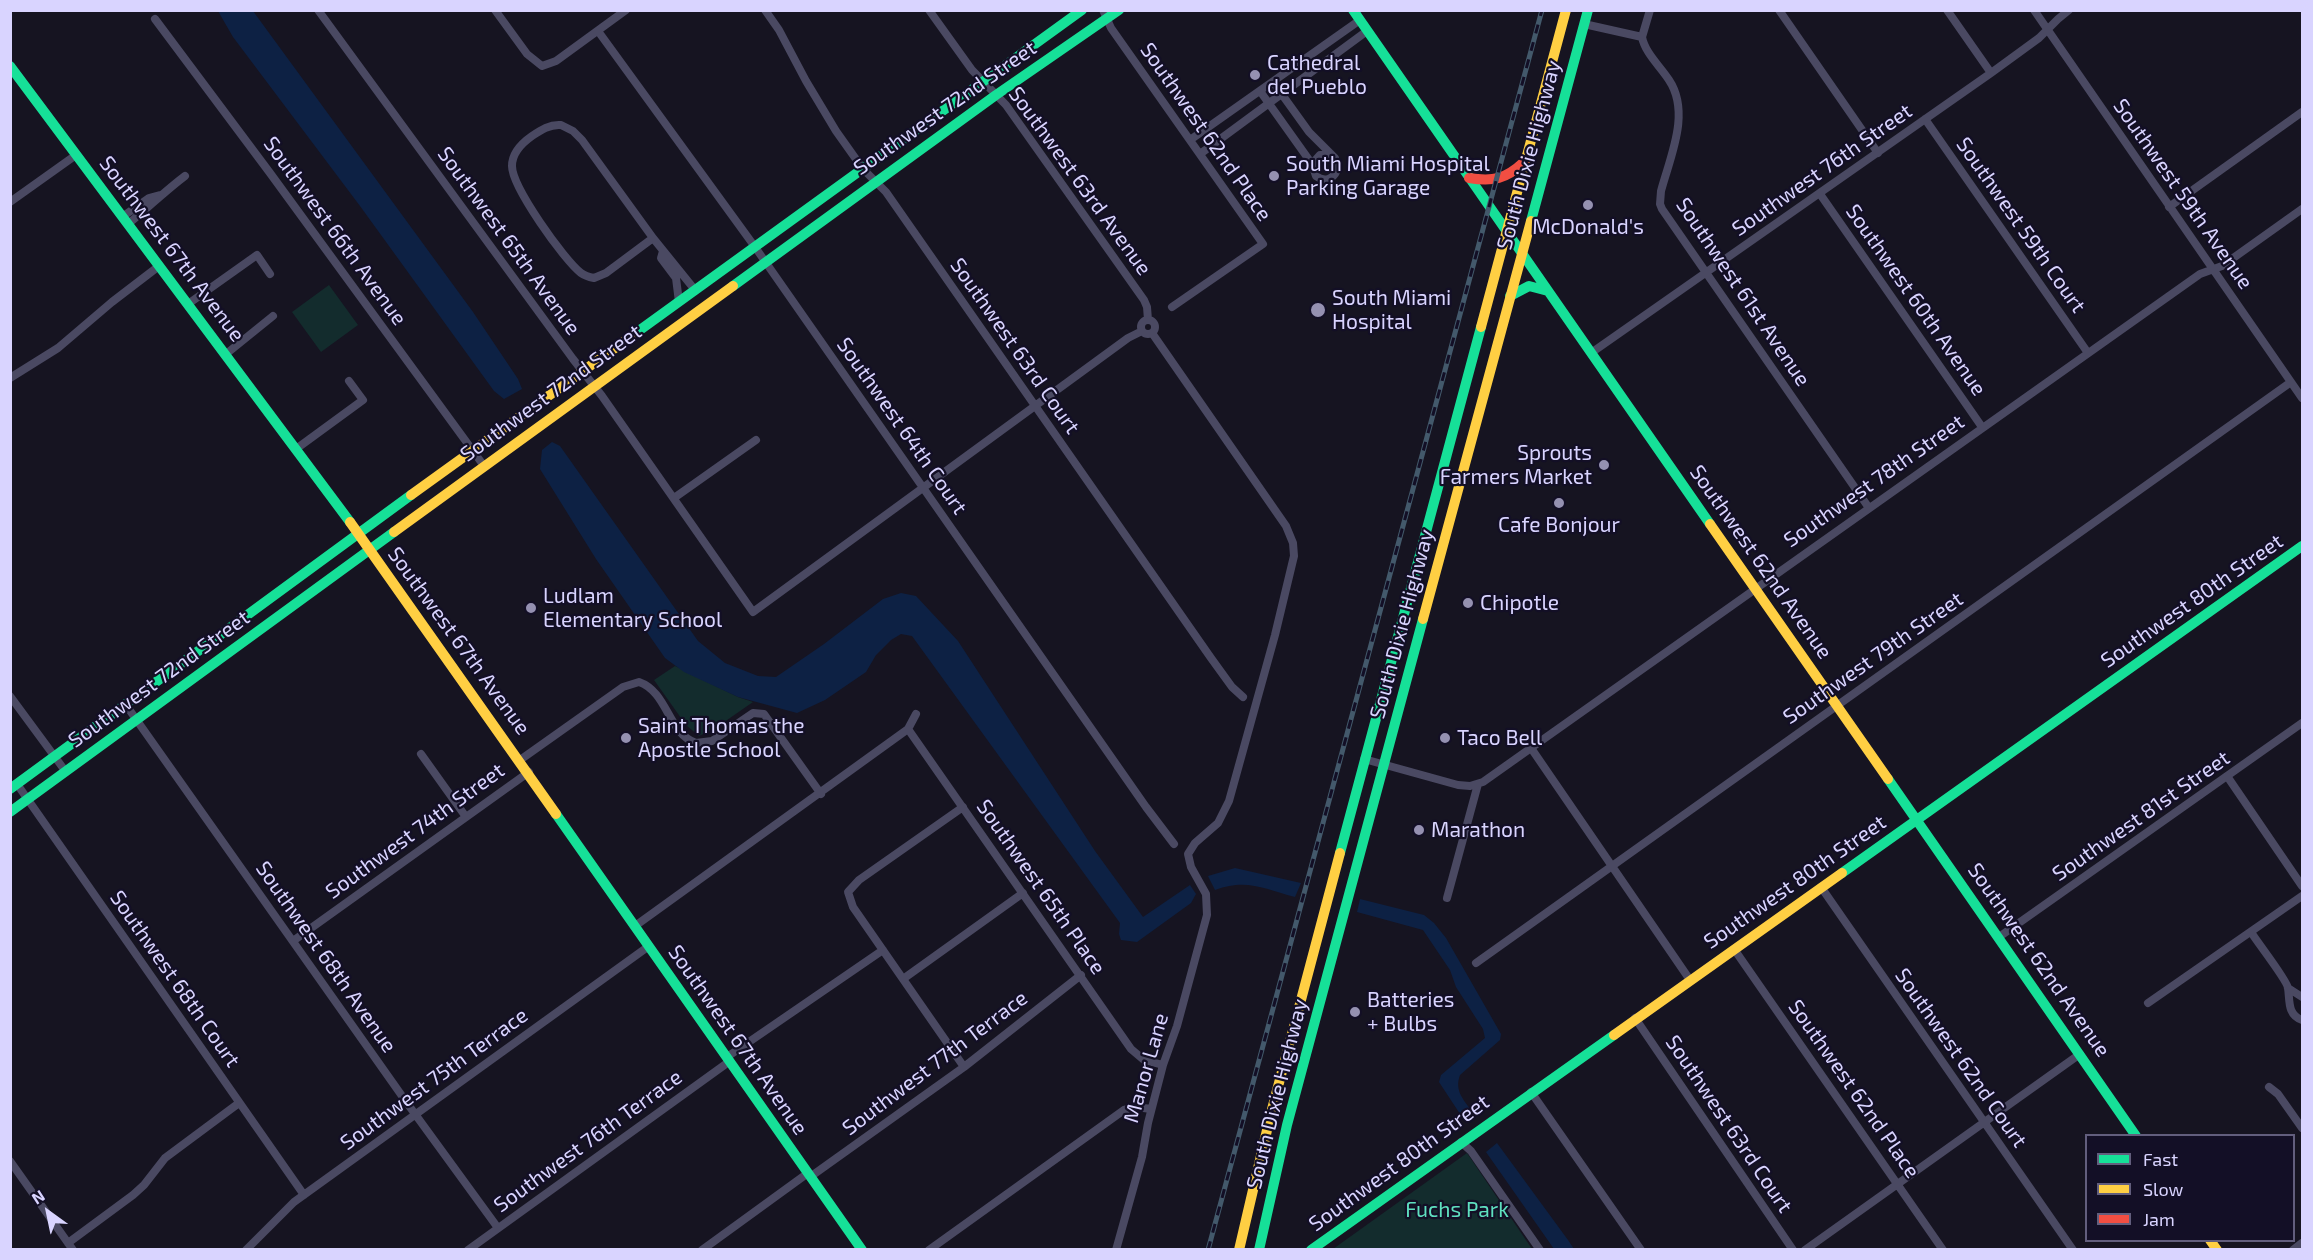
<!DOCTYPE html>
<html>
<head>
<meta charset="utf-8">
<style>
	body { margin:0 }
	#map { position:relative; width:2313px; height:1260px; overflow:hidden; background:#161421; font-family:"Exo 2",sans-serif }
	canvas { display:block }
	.frame { position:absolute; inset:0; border:12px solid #d9d4ff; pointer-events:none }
	.legend { position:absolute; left:2085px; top:1134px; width:210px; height:108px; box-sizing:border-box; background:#130f26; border:2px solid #625e7d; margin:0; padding:8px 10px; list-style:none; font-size:18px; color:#d9d4ff }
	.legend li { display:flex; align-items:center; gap:12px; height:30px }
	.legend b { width:30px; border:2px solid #625e7d }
	.north { position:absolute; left:18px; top:1182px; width:60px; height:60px; -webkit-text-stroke:4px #130f26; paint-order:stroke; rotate:327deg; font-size:16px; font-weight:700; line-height:24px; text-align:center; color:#d9d4ff }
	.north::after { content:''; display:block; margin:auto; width:21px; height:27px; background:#d9d4ff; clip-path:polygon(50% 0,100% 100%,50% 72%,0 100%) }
</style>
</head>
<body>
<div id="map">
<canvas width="2313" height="1260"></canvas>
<div class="frame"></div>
<ul class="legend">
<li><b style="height:8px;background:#16e098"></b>Fast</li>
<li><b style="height:8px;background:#ffcf43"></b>Slow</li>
<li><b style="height:8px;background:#f24e42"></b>Jam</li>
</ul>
<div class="north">N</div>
</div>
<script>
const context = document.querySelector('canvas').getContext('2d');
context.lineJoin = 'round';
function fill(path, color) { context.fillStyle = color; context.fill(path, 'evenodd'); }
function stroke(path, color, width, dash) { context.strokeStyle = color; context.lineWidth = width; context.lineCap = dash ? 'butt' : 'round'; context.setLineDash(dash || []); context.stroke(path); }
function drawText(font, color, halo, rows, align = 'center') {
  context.font = font + ' "Exo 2",sans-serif'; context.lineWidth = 4.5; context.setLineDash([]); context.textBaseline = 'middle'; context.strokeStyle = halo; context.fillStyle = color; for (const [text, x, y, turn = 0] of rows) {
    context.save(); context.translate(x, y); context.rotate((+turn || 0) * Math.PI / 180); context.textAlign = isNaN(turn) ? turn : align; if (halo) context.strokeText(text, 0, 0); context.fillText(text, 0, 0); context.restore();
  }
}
fill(new Path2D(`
	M 329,285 L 358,325 L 321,352 L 292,312 Z
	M 675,666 L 738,697 L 753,702 L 717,727 L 699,736 L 686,725 L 654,680 Z
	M 1467,1153 L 1532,1249 L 1333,1249 Z`), '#132c2d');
fill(new Path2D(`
	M 218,11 L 253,11 L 473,312 L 518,379 L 522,389 L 504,399 L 494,391 L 360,206 L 233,37 Z
	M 552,442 L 560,446 L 698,641 L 725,663 L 758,676 L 776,677 L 824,644 L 883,599 L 901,593 L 916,596 L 958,641 L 1095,851 L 1143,917 L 1190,885 L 1196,894 L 1191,903 L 1137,942 L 1121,940 L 1119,934 L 1120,923 L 912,636 L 901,634 L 891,640 L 876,655 L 866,672 L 825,700 L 797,713 L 738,697 L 684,672 L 665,658 L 596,559 L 540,469 L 542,450 Z
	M 1235,868 L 1301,883 L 1295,897 C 1264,889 1247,878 1215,890 L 1208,876 Z
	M 1360,899 L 1424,915 L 1434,923 L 1446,938 L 1501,1034 L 1500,1040 L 1460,1075 C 1454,1091 1464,1100 1473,1113 L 1464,1120 L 1439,1082 L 1441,1075 L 1485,1038 L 1483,1029 L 1456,987 L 1450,970 L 1423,930 L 1357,912 Z
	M 1497,1143 L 1568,1240 L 1574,1249 L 1554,1249 L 1486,1152 Z`), '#0d2144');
stroke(new Path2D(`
	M 318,10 L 573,359 L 602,396 L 753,612 L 1128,338 L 1142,331
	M 495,10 L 527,54 L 542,66 L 556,61 L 626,10
	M 765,10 L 779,30 L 806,81 L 836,131 L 863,169 L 886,192 L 1211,658 L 1232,687 L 1243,697
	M 929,10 L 972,70 L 1006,105 L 1144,300 L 1147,307 L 1148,320
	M 1103,10 L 1111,28 L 1263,244 L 1172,307
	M 1779,10 L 1878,153
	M 1947,10 L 1991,73
	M 2034,10 L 2302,398
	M 155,19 L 270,173 L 484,466
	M 1584,24 L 1642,37 C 1645,53 1660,66 1669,80 C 1691,113 1670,157 1661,191 L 1660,204 L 1662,209 L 1869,508
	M 598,31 L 755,247 L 1146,807 L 1174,844
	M 1642,37 L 1650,10
	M 1260,91 L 1312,164 L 1316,176 C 1324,182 1333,180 1337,170 L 1335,158 L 1309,132 L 1273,82
	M 1925,119 L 2088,353
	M 561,125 L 573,131 L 582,140 L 653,238 L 606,273 L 594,278 C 589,277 585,276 581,273 C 564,260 512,187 512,166 C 512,153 522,143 532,136 C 541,130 550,124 561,125 Z
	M 1190,140 L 1360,20
	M 1200,154 L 1367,31
	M 1312,164 L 1320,155 L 1330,155
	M 1820,194 L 1982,427
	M 10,202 L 76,155
	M 2169,207 L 2302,112
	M 122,217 L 149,198 L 160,195
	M 128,224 C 148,208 165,191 185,176
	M 653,238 L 695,290
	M 663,251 L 661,258 L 676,278 L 679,302
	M 188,304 L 257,255 L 270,274
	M1141 327a7 7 0 1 1 14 0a7 7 0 1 1-14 0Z
	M 1591,353 L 1991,73 L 2039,38 L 2058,19 L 2069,10
	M 226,354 L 273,316
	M 10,378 L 58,348 L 112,302 L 159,266
	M 296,449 L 363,400 L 349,381
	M 674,498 L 756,440
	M 10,696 L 66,772
	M 126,705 L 407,1103 L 498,1228
	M 908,729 L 1131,1049 L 1144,1060 L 1163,1065
	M 1531,748 L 1690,980
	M 421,754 L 466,817
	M 1364,759 L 1458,785 L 1470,786 L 1483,782 L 2200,274 L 2222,266 L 2302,209
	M 520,760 L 623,687 L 639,682 C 668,692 668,734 696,743 L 712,741 L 753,713 L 764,714 L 821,794
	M 2227,776 L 2302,886
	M 17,784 L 304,1195
	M 963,807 L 859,880 L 848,892 L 853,907 L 964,1067
	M 1821,887 L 2073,1250
	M 1447,898 L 1478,784
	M 635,926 L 908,729 L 916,714
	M 2251,932 C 2257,942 2287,980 2288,988 C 2290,1000 2287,1015 2302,1020
	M 1999,937 L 2302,723
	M 293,941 L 529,772
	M 1734,949 L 1943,1250
	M 1476,963 L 2291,382
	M 903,979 L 1023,893
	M 2288,988 L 2302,997
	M 2148,1003 L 2302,896
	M 1635,1018 L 1793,1250
	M 727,1057 L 883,950
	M 2269,1087 L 2278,1094 L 2302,1128
	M 1531,1092 L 1641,1250
	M 1461,1142 L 1471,1151 L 1540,1250
	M 10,1161 L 73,1250
	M 810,1177 L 964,1067 L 1081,975
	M 68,1243 L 133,1195 L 144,1185 L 165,1158 L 239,1103
	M 246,1250 L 294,1202 L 649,946
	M 468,1250 L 730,1061
	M 702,1250 L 808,1173
	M 929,1250 L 1124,1110 L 1136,1107 L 1151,1109
	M 1116,1250 L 1142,1157 L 1148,1123 L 1163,1065 L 1177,1026 L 1207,915 L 1206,894 L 1191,867 L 1188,854 L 1195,843 L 1218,823 L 1229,801 L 1275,635 L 1294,556 L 1293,543 L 1286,526 L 1152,333
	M 1805,1250 L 2080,1054
	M 2293,1250 L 2302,1243`), '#4a4962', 8);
stroke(new Path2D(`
	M 1353,10 L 1710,524
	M 10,66 L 350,522
	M 1531,221 L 1588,10
	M 733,286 L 996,95 L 1119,10
	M 1510,296 L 1529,286 L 1548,291
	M 633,335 L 1082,10
	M 1888,779 L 2136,1136
	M 10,789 L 411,495
	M 10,812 L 394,532
	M 556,814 L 862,1250
	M 1340,853 L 1481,327
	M 1842,873 L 2302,546
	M 1259,1250 L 1287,1125 L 1423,619
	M 1311,1250 L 1614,1035`), '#16e098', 10);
stroke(new Path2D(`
	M 1481,327 L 1566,10
	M 411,495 L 633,335
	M 350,522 L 556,814
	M 1710,524 L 1888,779
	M 394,532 L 733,286
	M 1423,619 L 1531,221
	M 1614,1035 L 1842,873
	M 2210,1240 L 2217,1250
	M 1239,1250 L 1271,1113 L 1340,853`), '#ffcf43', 10);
stroke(new Path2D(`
	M 1469,178 C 1493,182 1506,179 1524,162`), '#f24e42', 10);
const rail = new Path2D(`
	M 1208,1250 L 1542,10`);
stroke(rail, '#43596b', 5);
stroke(rail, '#130f26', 3, [9]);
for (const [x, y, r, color] of [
	[1255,75,6,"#9591b1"],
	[1274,176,6,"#9591b1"],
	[1588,205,6,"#9591b1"],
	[1318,310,8,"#9591b1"],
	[1604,465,6,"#9591b1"],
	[1559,503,6,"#9591b1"],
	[1468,603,6,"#9591b1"],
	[531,608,6,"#9591b1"],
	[626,738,6,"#9591b1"],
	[1445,738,6,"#9591b1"],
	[1419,830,6,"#9591b1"],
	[1355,1012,6,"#9591b1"]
]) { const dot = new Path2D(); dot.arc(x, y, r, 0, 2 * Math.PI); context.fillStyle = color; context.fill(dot); stroke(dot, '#130f26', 2); }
drawText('21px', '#d9d4ff', '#130f26', [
	["Cathedral",1267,63],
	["del Pueblo",1267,87],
	["South Miami Hospital",1286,164],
	["Parking Garage",1286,188],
	["McDonald's",1588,227,"center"],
	["South Miami",1332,298],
	["Hospital",1332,322],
	["Sprouts",1592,453,"right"],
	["Farmers Market",1592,477,"right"],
	["Cafe Bonjour",1559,525,"center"],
	["Ludlam",543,596],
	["Elementary School",543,620],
	["Chipotle",1480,603],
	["Saint Thomas the",638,726],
	["Apostle School",638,750],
	["Taco Bell",1457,738],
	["Marathon",1431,830],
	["Batteries",1367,1000],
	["+ Bulbs",1367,1024]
], 'left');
drawText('21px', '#d9d4ff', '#130f26', [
	["Southwest 72nd Street",945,108,-35],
	["Southwest 62nd Place",1206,132,55],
	["South Dixie Highway",1529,155,-75],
	["Southwest 76th Street",1822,170,-35],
	["Southwest 63rd Avenue",1080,181,54],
	["Southwest 59th Avenue",2183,194,55],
	["Southwest 59th Court",2021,225,55],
	["Southwest 66th Avenue",335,231,54],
	["Southwest 65th Avenue",509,241,54],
	["Southwest 67th Avenue",172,249,53],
	["Southwest 61st Avenue",1743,292,56],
	["Southwest 60th Avenue",1916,300,55],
	["Southwest 63rd Court",1015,346,55],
	["Southwest 72nd Street",551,393,-36],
	["Southwest 64th Court",902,426,55],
	["Southwest 78th Street",1874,481,-35],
	["Southwest 62nd Avenue",1761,562,55],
	["Southwest 80th Street",2192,601,-35],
	["South Dixie Highway",1402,624,-75],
	["Southwest 67th Avenue",459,641,54],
	["Southwest 79th Street",1873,658,-35],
	["Southwest 72nd Street",159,679,-36],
	["Southwest 81st Street",2141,816,-35],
	["Southwest 74th Street",415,831,-36],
	["Southwest 80th Street",1795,882,-35],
	["Southwest 65th Place",1041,887,55],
	["Southwest 68th Avenue",326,957,55],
	["Southwest 62nd Avenue",2039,960,55],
	["Southwest 68th Court",175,979,55],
	["Southwest 67th Avenue",738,1040,55],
	["Southwest 62nd Court",1961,1058,55],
	["Southwest 77th Terrace",935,1063,-37],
	["Manor Lane",1146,1068,-74],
	["Southwest 75th Terrace",434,1079,-36],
	["Southwest 62nd Place",1854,1089,55],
	["South Dixie Highway",1277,1094,-76],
	["Southwest 63rd Court",1729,1124,56],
	["Southwest 76th Terrace",588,1141,-36],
	["Southwest 80th Street",1399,1163,-36]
]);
drawText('21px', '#5fe0c0', '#130f26', [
	["Fuchs Park",1457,1210]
]);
</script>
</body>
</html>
